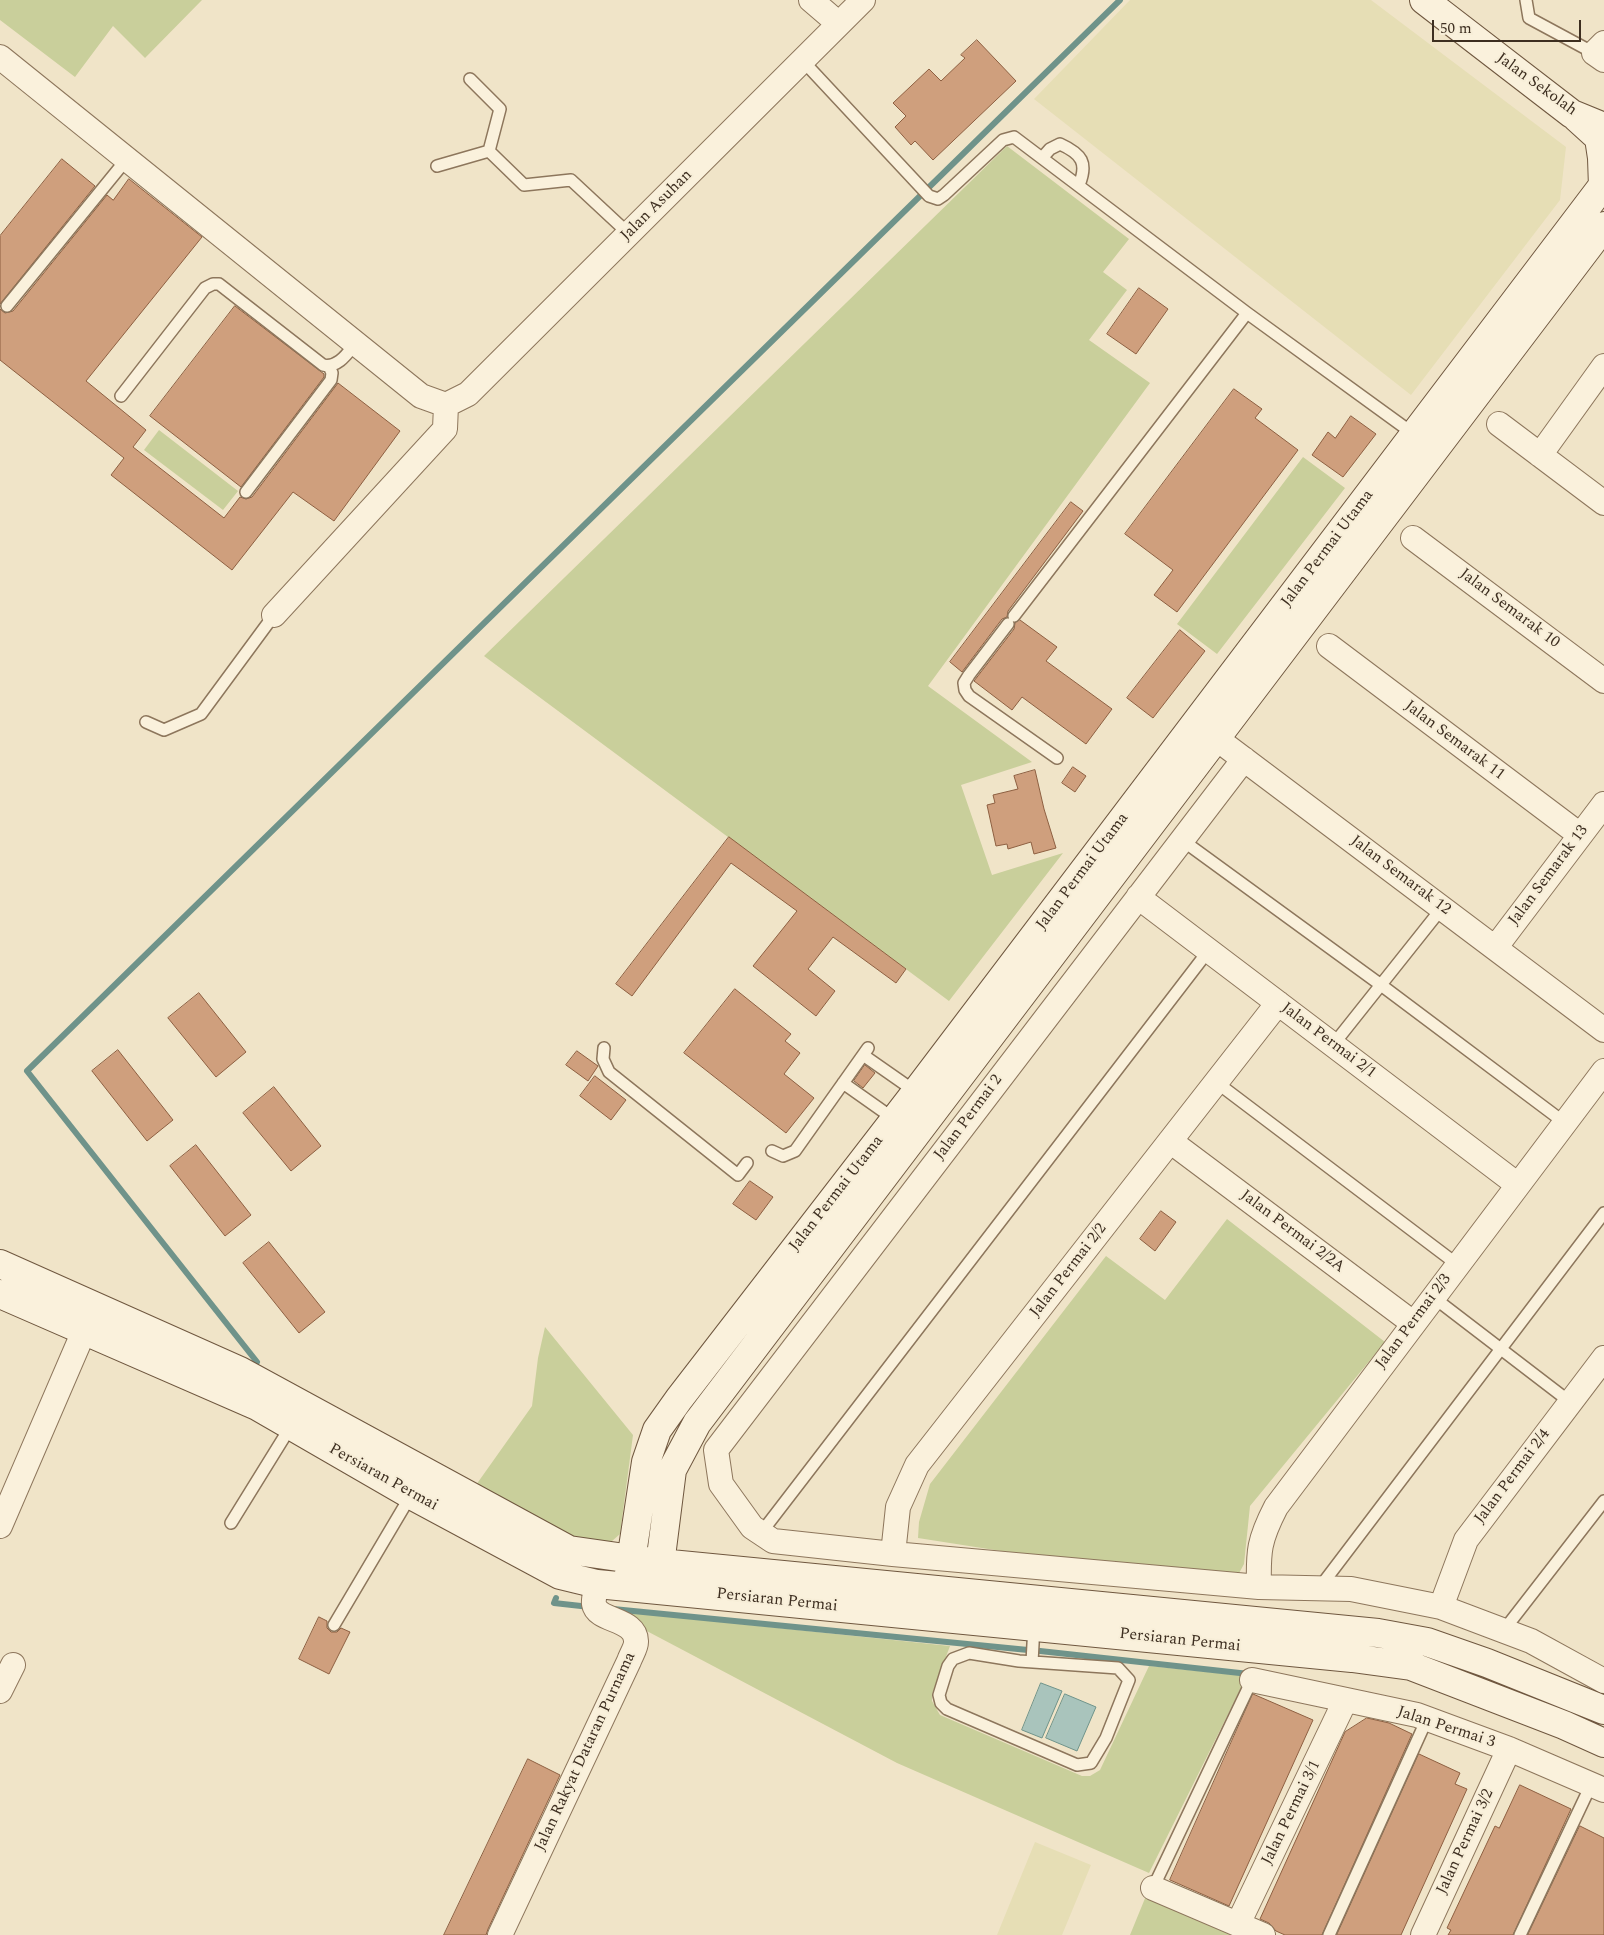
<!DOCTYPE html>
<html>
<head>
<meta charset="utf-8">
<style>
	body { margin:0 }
	#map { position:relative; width:1604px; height:1935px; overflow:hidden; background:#f0e4c8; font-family:Spectral,serif }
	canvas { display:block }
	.scale { position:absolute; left:1432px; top:20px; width:149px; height:22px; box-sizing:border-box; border:2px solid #3d2e20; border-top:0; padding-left:6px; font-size:15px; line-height:18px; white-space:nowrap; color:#3d2e20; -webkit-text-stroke:4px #f7eed8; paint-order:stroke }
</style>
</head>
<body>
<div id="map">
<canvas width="1604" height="1935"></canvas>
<div class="scale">50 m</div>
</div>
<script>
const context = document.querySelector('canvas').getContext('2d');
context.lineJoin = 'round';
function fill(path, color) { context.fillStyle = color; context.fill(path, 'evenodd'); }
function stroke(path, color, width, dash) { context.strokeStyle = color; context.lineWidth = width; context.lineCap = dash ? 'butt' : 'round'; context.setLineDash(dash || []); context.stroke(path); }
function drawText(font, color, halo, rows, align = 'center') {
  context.font = font + ' Spectral,serif'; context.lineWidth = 4; context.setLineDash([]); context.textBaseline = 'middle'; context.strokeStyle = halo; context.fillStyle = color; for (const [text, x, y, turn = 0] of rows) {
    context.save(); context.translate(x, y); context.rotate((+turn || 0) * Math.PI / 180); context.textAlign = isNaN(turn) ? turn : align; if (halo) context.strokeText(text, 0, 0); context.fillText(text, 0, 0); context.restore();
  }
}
fill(new Path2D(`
	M 1130,0 L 1371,0 L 1566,147 L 1560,200 L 1411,395 L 1034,99 Z
	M 1035,1842 L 1091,1865 L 1062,1935 L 997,1935 Z`), '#e6deb5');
fill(new Path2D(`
	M 0,0 L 202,0 L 145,58 L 113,26 L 75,77 L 0,20 Z
	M 1007,146 L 1129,239 L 1103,272 L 1127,290 L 1089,340 L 1150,383 L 928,686 L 1032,762 L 961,785 L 992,875 L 1063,853 L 949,1001 L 484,656 Z
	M 159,430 L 238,491 L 223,510 L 144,450 Z
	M 1303,457 L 1345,488 L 1217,654 L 1177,624 Z
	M 1227,1219 L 1385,1342 L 1250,1506 L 1244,1564 L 1238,1575 L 1001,1551 L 918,1538 L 919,1522 L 930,1484 L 1106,1256 L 1165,1300 Z
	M 545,1327 L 633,1435 L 620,1534 L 602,1550 L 570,1544 L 476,1485 L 532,1406 L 538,1358 Z
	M 607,1610 L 950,1646 L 932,1694 L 932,1701 L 940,1715 L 1082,1776 L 1090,1776 L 1100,1770 L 1149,1666 L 1247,1676 L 1149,1873 L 897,1763 Z
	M 1148,1891 L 1243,1935 L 1130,1935 Z`), '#c9cf9b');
const water = new Path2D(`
	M 1041,1683 L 1062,1691 L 1042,1738 L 1022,1730 Z
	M 1065,1694 L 1096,1707 L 1077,1751 L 1046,1738 Z`);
fill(water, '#a9c4bc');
stroke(water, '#6f938a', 1);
stroke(new Path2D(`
	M 257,1362 L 27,1071 L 1120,0
	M 556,1598 L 554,1603 L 590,1607
	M 613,1609 L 1028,1650
	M 1040,1651 L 1249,1674`), '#6f938a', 6);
const building = new Path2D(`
	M 977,40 L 1016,81 L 933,160 L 915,141 L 911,145 L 895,127 L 906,116 L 893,103 L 929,69 L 941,81 L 965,58 L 961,55 Z
	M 62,159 L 95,186 L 0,304 L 0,236 Z
	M 129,179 L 202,237 L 86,381 L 146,430 L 133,447 L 224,518 L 240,497 L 246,499 L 252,497 L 338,383 L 400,431 L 334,521 L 293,492 L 232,570 L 111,475 L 124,458 L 0,360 L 0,309 L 5,313 L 13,311 L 107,195 L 113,200 Z
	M 1139,288 L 1168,309 L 1136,354 L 1107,334 Z
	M 235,306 L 324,374 L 324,377 L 241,487 L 150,416 Z
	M 1234,389 L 1262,409 L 1255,418 L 1298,450 L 1177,612 L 1154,595 L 1173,570 L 1125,534 Z
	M 1351,416 L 1376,434 L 1343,477 L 1312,455 L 1328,432 L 1335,438 Z
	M 1071,502 L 1083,511 L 1008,611 L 1007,617 L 1002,619 L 962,672 L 950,662 Z
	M 1020,620 L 1057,647 L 1046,661 L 1112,709 L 1086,744 L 1022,697 L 1012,710 L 974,681 L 1014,629 L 1015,623 Z
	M 1180,630 L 1205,651 L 1153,718 L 1127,698 Z
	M 1073,767 L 1086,776 L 1075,792 L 1062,783 Z
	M 1035,770 L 1044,809 L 1056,848 L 1034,854 L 1031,842 L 1008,849 L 1007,844 L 996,846 L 987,805 L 995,803 L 993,795 L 1018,789 L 1014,776 Z
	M 729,837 L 906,969 L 896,983 L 833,937 L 808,969 L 835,991 L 816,1016 L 753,966 L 797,911 L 731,863 L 632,996 L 616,984 Z
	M 735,989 L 791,1034 L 785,1041 L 800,1053 L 784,1074 L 814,1098 L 786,1133 L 684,1053 Z
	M 199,993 L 246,1052 L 216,1077 L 168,1018 Z
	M 118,1050 L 173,1120 L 147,1141 L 92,1071 Z
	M 577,1051 L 598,1066 L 588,1081 L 566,1065 Z
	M 865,1065 L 875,1073 L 863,1088 L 854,1081 Z
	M 595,1076 L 626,1100 L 611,1120 L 580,1096 Z
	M 274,1087 L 321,1146 L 291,1171 L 243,1113 Z
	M 196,1145 L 251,1215 L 225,1236 L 170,1166 Z
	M 750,1181 L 773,1197 L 756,1220 L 733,1204 Z
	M 1161,1211 L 1176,1222 L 1155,1251 L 1140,1239 Z
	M 269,1242 L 325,1312 L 299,1333 L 243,1263 Z
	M 319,1617 L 327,1621 L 327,1628 L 331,1632 L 337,1632 L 341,1628 L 350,1632 L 329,1674 L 299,1659 Z
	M 1253,1694 L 1313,1720 L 1229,1906 L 1170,1880 Z
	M 1367,1718 L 1389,1723 L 1412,1734 L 1322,1935 L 1285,1935 L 1276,1931 L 1269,1923 L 1260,1919 L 1345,1732 Z
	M 1419,1754 L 1460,1773 L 1455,1784 L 1467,1789 L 1401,1935 L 1337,1935 Z
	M 528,1759 L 560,1775 L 488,1929 L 486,1935 L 444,1935 Z
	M 1520,1785 L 1571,1809 L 1513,1935 L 1448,1935 L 1451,1930 L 1447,1928 L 1495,1826 L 1499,1828 Z
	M 1580,1826 L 1604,1838 L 1604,1935 L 1528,1935 Z`);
fill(building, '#cf9f7d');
stroke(building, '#8d5f41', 1);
const lane = new Path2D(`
	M 1526,0 L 1529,18 L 1594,53
	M 803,61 L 929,196 L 938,199 L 944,195 L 1003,140 L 1014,137 L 1247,313 L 1415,435
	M 470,79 L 500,109 L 489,151 L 524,185 L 571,180 L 629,234
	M 1042,158 L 1050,149 L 1060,144 C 1082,154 1088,163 1079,185
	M 437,166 L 489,151
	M 7,306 L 126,160
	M 121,396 L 205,288 L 213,284 L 219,284 L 323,365 C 338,368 347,354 355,344
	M 246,492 L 331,380 L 332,373 L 329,366
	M 1014,616 L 1247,313
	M 1008,624 L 969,675 L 964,683 L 965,690 L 969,696 L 1057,758
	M 146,722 L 164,730 L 201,714 L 274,615
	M 1182,840 L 1381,985 L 1565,1123
	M 1333,1045 L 1442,908
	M 604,1048 L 603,1059 L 609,1072 L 738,1175 L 747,1163
	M 863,1055 L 916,1092
	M 1216,1082 L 1458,1265
	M 843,1083 L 894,1119
	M 772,1151 L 783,1156 L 795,1151 L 868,1048
	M 1433,1297 L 1570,1402
	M 231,1523 L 291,1426
	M 761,1533 L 1209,950
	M 1320,1587 L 1604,1213
	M 334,1625 L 411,1495
	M 1504,1630 L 1604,1501
	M 969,1653 L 1019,1661 L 1118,1668 L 1129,1680 L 1106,1738 L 1091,1763 L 1077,1765 L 947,1709 L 941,1703 L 939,1695 L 948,1666 L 953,1659 Z
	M 1032,1662 L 1034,1626
	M 1153,1888 L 1252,1680
	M 1329,1935 L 1427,1719
	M 1520,1935 L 1591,1785`);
const street = new Path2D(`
	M 811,0 L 839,24
	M 1604,43 L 1594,53 L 1604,60
	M 0,57 L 421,396 L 446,405
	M 446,405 L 468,394 L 863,0
	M 1499,424 L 1604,503
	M 1540,455 L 1604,366
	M 1413,538 L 1604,681
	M 274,615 L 445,429 L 446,405
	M 1329,646 L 1580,835
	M 1201,727 L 1604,1030
	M 1244,759 L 716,1450 L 721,1484 L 752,1527 L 773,1541 L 893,1554 L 1259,1587 L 1351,1589 L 1441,1607 L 1531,1641 L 1604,1681
	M 1138,897 L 1518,1185
	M 1495,948 L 1604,804
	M 1170,1141 L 1413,1323
	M 0,1526 L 84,1331
	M 893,1554 L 898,1507 L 917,1465 L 1278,1003
	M 1259,1587 C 1258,1551 1259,1540 1276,1507 L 1604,1071
	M 1441,1607 L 1466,1540 L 1604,1358
	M 1252,1680 L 1417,1715 L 1509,1749 L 1604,1790
	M 0,1691 L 13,1665
	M 1153,1888 L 1263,1935
	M 1238,1924 L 1345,1701
	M 500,1935 L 629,1661 C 631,1655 636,1648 636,1642 C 637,1618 597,1622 594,1604 C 593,1599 596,1590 597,1584
	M 1423,1935 L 1509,1749`);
const secondary = new Path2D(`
	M 1424,0 L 1572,114 L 1604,127
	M 1577,118 L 1599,138 L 1602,158 L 1603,187
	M 0,1264 L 240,1371 L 569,1550 L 660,1563 L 1378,1633 L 1427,1642 L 1487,1663 L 1604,1710
	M 0,1294 L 257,1406 L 411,1495 L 560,1575 L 597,1584 L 1352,1658 L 1411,1666 L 1564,1725 L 1604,1743
	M 658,1580 L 672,1470 L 697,1423 L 1604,226
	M 627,1587 L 646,1462 L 657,1430 L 679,1399 L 916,1092 L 1604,184`);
stroke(lane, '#8d765c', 14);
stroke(street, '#8d765c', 26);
stroke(secondary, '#6f573f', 30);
stroke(lane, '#faf1dc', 11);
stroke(street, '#faf1dc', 24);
stroke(secondary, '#faf1dc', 28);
drawText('16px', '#3d2e20', '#f7eed8', [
	["Jalan Sekolah",1536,85,36],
	["Jalan Asuhan",657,206,-45],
	["Jalan Permai Utama",1328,549,-53],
	["Jalan Semarak 10",1509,609,37],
	["Jalan Semarak 11",1454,741,37],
	["Jalan Permai Utama",1083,872,-53],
	["Jalan Semarak 12",1400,876,37],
	["Jalan Semarak 13",1549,876,-53],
	["Jalan Permai 2/1",1328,1041,37],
	["Jalan Permai 2",969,1118,-53],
	["Jalan Permai Utama",837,1194,-52],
	["Jalan Permai 2/2A",1292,1232,37],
	["Jalan Permai 2/2",1069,1271,-52],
	["Jalan Permai 2/3",1414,1322,-53],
	["Jalan Permai 2/4",1513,1477,-53],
	["Persiaran Permai",383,1478,29],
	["Persiaran Permai",777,1601,6],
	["Persiaran Permai",1180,1641,6],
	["Jalan Permai 3",1446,1728,18],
	["Jalan Rakyat Dataran Purnama",586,1752,-65],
	["Jalan Permai 3/1",1292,1813,-64],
	["Jalan Permai 3/2",1466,1842,-65]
]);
</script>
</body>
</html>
